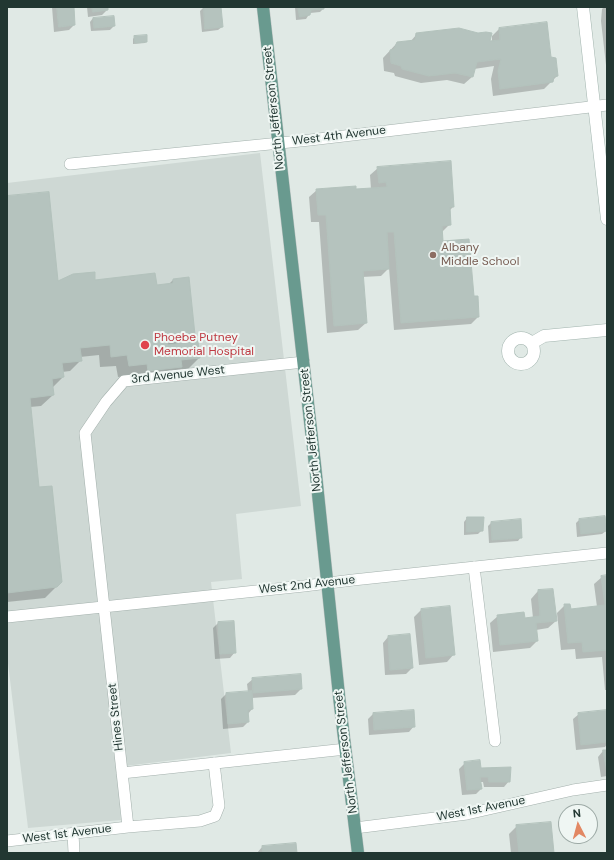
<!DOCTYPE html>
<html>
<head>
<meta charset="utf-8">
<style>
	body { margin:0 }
	#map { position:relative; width:614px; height:860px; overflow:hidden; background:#e0e9e5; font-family:"DM Sans",sans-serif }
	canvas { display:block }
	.frame { position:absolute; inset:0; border:8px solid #223732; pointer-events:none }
	.north { position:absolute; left:558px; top:804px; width:40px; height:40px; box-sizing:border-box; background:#eff6f3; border:1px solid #9daaa6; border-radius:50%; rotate:354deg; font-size:11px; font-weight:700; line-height:16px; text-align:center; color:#223732 }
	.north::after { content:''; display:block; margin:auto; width:14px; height:18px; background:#e28864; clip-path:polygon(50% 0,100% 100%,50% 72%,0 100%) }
</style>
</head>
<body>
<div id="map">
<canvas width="614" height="860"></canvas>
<div class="frame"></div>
<div class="north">N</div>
</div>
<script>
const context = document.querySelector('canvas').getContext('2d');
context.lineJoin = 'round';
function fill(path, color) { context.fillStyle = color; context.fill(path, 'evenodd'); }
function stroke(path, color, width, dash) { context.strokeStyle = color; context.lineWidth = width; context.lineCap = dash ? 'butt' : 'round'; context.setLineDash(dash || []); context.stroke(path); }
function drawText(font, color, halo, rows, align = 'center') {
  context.font = font + ' "DM Sans",sans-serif'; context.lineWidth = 4; context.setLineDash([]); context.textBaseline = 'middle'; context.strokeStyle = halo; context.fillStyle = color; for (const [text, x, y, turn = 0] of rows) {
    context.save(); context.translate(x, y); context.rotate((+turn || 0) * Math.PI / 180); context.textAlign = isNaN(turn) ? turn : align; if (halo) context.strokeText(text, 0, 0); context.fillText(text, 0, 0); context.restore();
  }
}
fill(new Path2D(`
	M 260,153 L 301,506 L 236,514 L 242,579 L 211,582 L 231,753 L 117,767 L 121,820 L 28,828 L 7,655 L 7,183 Z`), '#ced8d4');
fill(new Path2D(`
	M 52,7 L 73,7 L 74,25 L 69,30 L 54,32 Z
	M 87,7 L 107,7 L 107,10 L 102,15 L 88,17 Z
	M 204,7 L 220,7 L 222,27 L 218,30 L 202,32 L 200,11 Z
	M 295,7 L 323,7 L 323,9 L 320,12 L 310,13 L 306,19 L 296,20 Z
	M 604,7 L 607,7 L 607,74 L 601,21 L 602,9 Z
	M 93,18 L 114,26 L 110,30 L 91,31 L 90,22 Z
	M 499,29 L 550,57 L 557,76 L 544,89 L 493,96 L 491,79 L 494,66 L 474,69 L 472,77 L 464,84 L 447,80 L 421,83 L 395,76 L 394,73 L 384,71 L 383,58 L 397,43 L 410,42 L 417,34 L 488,42 L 492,42 L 492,36 Z
	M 134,37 L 146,42 L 145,43 L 133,44 L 133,39 Z
	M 378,168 L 453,207 L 449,211 L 450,224 L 442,232 L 443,242 L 473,297 L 478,317 L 471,324 L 394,330 L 389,268 L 381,276 L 362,277 L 366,323 L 358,330 L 327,333 L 319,222 L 311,222 L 309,197 L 317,190 L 355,190 L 371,189 L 370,175 Z
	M 7,197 L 57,283 L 95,281 L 156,286 L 168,285 L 173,280 L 194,334 L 184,344 L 199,358 L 188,369 L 118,377 L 116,366 L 100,367 L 99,355 L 80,357 L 81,360 L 70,371 L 62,372 L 63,377 L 52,388 L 53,395 L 41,406 L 30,407 L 38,488 L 61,582 L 45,598 L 7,602 Z
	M 467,518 L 482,530 L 478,534 L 464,535 L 464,522 Z
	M 579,520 L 606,531 L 602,534 L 577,537 L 576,523 Z
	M 491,523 L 521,537 L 518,541 L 489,543 L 488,526 Z
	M 607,576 L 607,690 L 605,690 L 602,657 L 576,659 L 575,649 L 561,650 L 557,613 L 565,605 L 570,610 L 597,607 L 594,584 L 602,577 Z
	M 552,590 L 556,621 L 548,628 L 536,630 L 537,641 L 530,648 L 493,652 L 490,623 L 498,616 L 524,619 L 533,618 L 531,599 L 538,591 Z
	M 421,610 L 454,654 L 447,662 L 419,665 L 414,617 Z
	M 233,622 L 235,652 L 230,658 L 215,659 L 213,628 L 218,623 Z
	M 388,637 L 412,668 L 406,674 L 385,675 L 383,643 Z
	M 253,679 L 301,689 L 295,695 L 252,698 L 252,709 L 248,714 L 248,722 L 243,727 L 223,729 L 221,699 L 226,694 L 248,692 L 247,684 Z
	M 607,711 L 607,744 L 605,747 L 576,750 L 573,719 L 579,714 Z
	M 373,714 L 414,726 L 409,732 L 369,735 L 368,719 Z
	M 603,751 L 607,751 L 607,776 L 601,777 L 598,757 Z
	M 465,763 L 480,769 L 509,781 L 504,787 L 484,787 L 483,782 L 480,782 L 481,789 L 476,794 L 462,795 L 459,769 Z
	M 517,826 L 553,853 L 511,853 L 509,834 Z
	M 262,847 L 296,853 L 257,853 Z`), '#0003');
const building = new Path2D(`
	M 57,7 L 74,7 L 75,25 L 59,27 Z
	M 92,7 L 108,7 L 108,10 L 93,12 Z
	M 204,7 L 221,7 L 223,27 L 205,29 Z
	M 298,7 L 324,7 L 324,9 L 311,10 L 310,15 L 300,17 Z
	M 114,16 L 115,26 L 94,28 L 93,18 Z
	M 547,22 L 551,57 L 556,58 L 558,76 L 554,77 L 553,82 L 500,89 L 498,71 L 501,59 L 477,62 L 473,77 L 455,73 L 429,76 L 402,69 L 401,66 L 391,63 L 390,50 L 394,49 L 397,42 L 415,40 L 416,33 L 459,28 L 478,33 L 486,32 L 492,33 L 490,41 L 500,40 L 499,28 Z
	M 147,35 L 147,42 L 135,43 L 134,36 Z
	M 451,161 L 454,207 L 450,207 L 451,225 L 442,226 L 443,241 L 469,239 L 474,296 L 478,296 L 479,317 L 401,323 L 394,232 L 387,232 L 389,269 L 363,271 L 367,323 L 334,326 L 326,215 L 318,215 L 316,189 L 356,186 L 356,189 L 387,187 L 386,182 L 379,183 L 377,167 Z
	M 49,192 L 58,281 L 73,274 L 95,272 L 95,280 L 155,273 L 157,285 L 173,283 L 173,279 L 189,277 L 195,335 L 167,338 L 168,345 L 198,341 L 200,358 L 181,360 L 182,367 L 148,371 L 147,364 L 129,366 L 127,355 L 111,357 L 110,345 L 80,348 L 82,361 L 62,363 L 64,377 L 52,379 L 54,395 L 30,398 L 39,487 L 52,486 L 62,582 L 57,587 L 7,593 L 7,196 Z
	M 605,516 L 607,531 L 581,534 L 579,519 Z
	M 467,517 L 484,517 L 483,531 L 467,532 Z
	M 521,519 L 522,538 L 492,540 L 491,522 Z
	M 607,575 L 607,650 L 583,652 L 582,642 L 568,643 L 564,604 L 570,604 L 571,609 L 605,605 L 601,576 Z
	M 553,589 L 557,621 L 536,623 L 538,641 L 500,645 L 497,615 L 524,612 L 525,618 L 540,616 L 538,590 Z
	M 450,606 L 455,655 L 426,658 L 421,609 Z
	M 234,621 L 236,653 L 220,654 L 218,622 Z
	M 410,634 L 413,668 L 390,670 L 388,636 Z
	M 301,674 L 302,689 L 253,693 L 252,678 Z
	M 252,691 L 253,709 L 248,710 L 249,722 L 228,724 L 226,693 Z
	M 414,710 L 415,727 L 374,730 L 373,713 Z
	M 607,710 L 607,742 L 581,745 L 578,713 Z
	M 603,750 L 607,750 L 607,772 Z
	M 480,760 L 481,768 L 511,767 L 510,782 L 489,782 L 488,777 L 480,777 L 482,789 L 467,790 L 464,762 Z
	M 551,822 L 554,853 L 519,853 L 516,825 Z
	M 296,843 L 297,853 L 263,853 L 262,846 Z`);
fill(building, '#b5c3be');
stroke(building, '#b3c2bc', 1);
const street = new Path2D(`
	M 70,164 L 310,140 L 607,105
	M 474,567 L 495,741
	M 7,617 L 304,586 L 353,580 L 607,553
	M 122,773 L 346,749
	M 128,827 L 85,433 L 106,402 L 124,381 L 304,362
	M 355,828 L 467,814 L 573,790 L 607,785
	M 73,833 L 74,853
	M 7,841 L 128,827 L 200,821 L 215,816 L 219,806 L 214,763`);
const secondary = new Path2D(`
	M 583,7 L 607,219
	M508 351a13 13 0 1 1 26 0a13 13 0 1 1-26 0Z
	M 532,343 L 544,336 L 607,330`);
const primary = new Path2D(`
	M 263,7 L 315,465 L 340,705 L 358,853`);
stroke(street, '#a3b0ac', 12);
stroke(secondary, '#a0b3ad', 13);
stroke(primary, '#bdc3c2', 13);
stroke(street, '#fff', 11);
stroke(secondary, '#fff', 12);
stroke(primary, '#699a8f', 12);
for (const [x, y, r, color] of [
	[433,255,4,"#8d6e63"],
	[145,345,5,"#e0444e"]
]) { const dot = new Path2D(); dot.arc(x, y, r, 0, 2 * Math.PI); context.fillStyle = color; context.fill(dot); stroke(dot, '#eff6f3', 1.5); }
drawText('12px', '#223732', '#eff6f3', [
	["North Jefferson Street",274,108,-96],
	["West 4th Avenue",339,136,-7],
	["3rd Avenue West",178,375,-6],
	["North Jefferson Street",311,430,-96],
	["West 2nd Avenue",307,585,-6],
	["Hines Street",116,717,-96],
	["North Jefferson Street",346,752,-97],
	["West 1st Avenue",481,809,-11],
	["West 1st Avenue",67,834,-7]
]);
drawText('12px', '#785e54', '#eff6f3', [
	["Albany",441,248],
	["Middle School",441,262]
], 'left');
drawText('12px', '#be3a42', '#eff6f3', [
	["Phoebe Putney",154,338],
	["Memorial Hospital",154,352]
], 'left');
</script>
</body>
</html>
